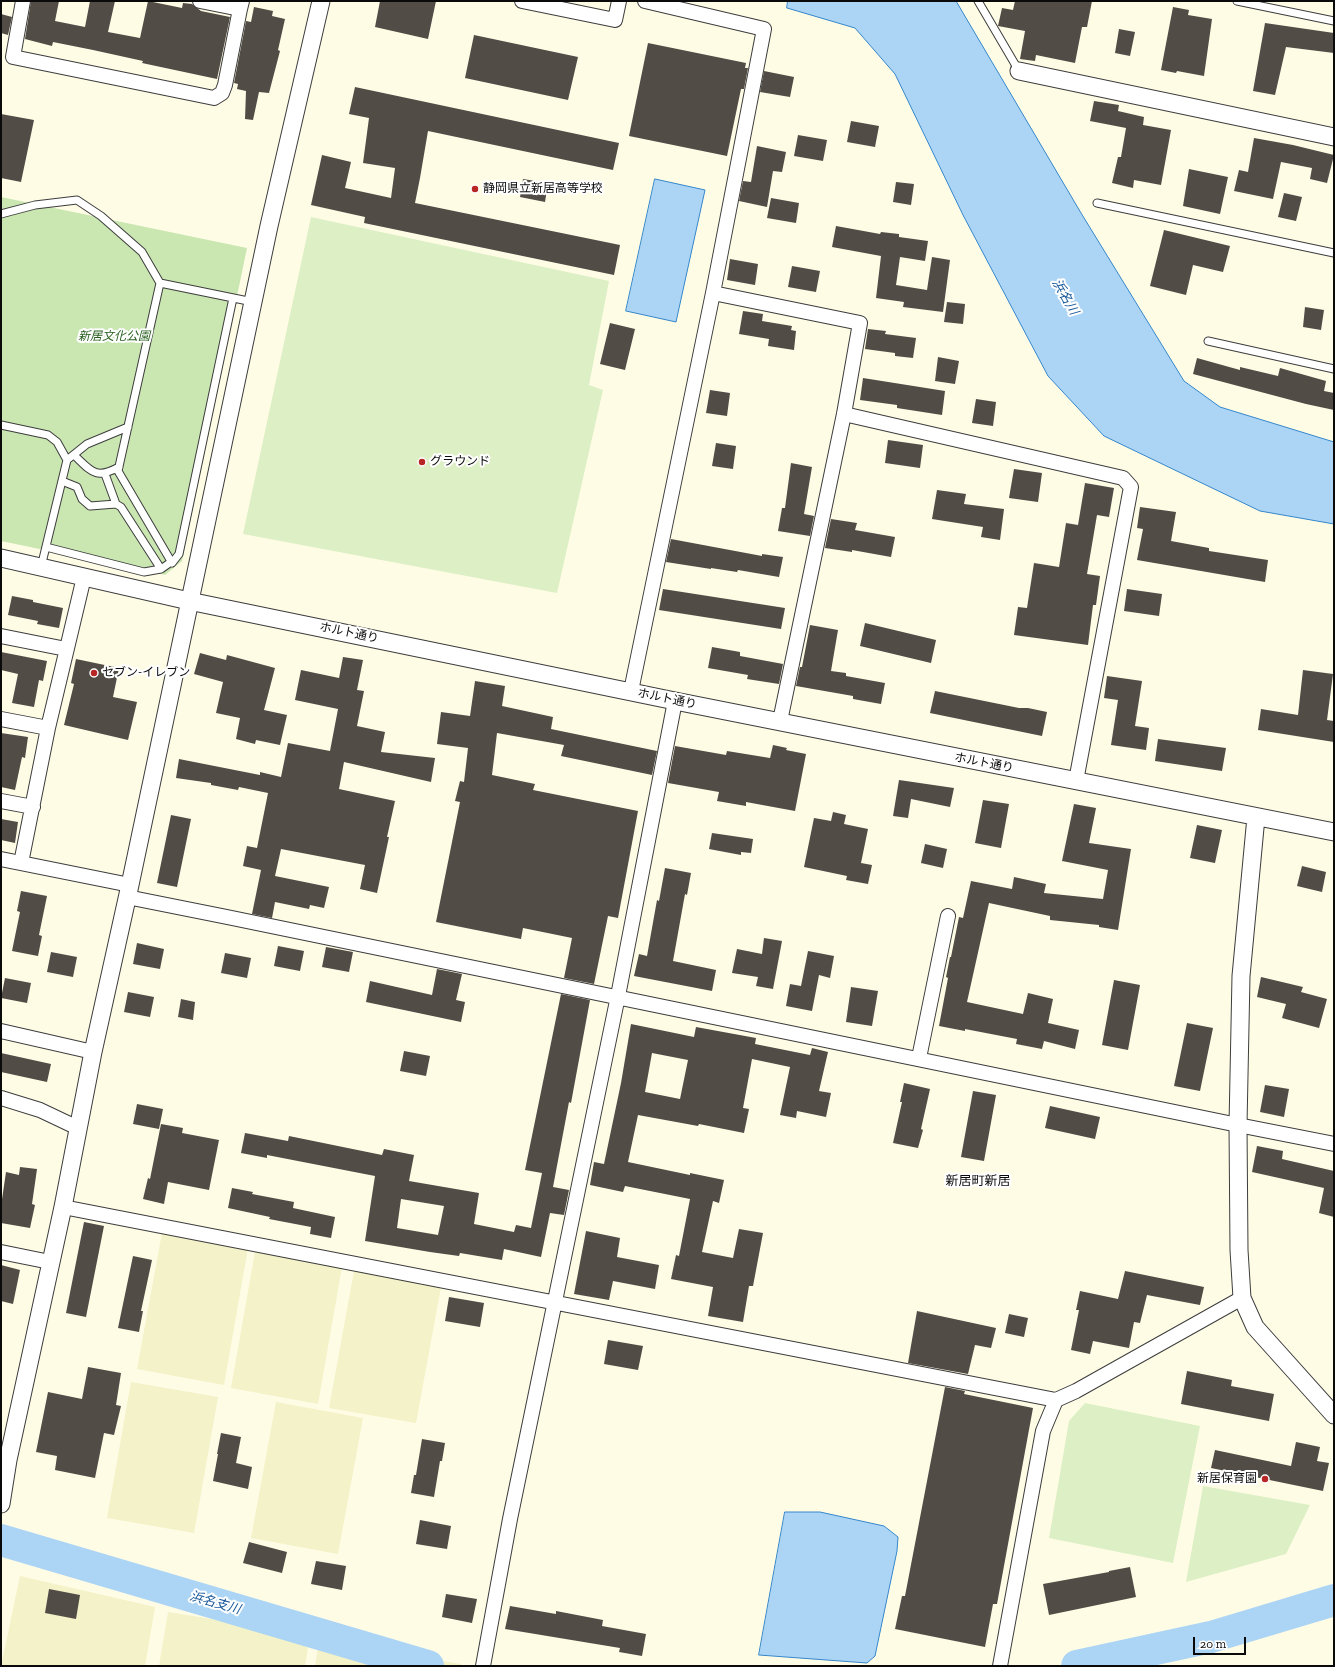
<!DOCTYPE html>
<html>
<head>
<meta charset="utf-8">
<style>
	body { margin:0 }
	#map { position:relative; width:1335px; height:1667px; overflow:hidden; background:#fffce6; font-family:"Zilla Slab",serif }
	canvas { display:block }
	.frame { position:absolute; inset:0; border:2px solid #0a0a0a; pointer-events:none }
	.scale { position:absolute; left:1193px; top:1637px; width:53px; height:18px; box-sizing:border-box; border:2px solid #0a0a0a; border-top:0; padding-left:5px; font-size:12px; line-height:14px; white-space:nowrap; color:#0a0a0a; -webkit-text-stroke:3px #fff; paint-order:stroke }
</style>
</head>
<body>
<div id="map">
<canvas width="1335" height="1667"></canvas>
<div class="frame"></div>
<div class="scale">20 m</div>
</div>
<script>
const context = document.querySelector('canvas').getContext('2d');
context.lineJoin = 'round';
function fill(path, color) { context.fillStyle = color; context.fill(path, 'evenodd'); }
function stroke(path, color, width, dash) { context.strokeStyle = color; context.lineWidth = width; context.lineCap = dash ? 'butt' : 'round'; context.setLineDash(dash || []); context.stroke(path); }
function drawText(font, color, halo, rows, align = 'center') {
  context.font = font + ' "Zilla Slab","Noto Sans JP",serif'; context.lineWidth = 4; context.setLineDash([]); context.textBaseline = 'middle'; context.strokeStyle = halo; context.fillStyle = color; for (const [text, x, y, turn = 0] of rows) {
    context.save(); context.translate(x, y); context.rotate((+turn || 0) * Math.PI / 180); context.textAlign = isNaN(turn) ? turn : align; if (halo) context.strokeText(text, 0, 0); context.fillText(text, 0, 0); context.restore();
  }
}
fill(new Path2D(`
	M 162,1233 L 248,1248 L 224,1385 L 137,1369 Z
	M 255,1252 L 342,1267 L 318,1404 L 231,1388 Z
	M 354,1271 L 441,1287 L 416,1423 L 329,1408 Z
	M 131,1382 L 218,1397 L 194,1533 L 107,1518 Z
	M 276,1402 L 363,1418 L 338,1554 L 251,1538 Z
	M 20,1576 L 155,1607 L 145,1666 L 1,1666 Z
	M 168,1612 L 310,1635 L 305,1666 L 159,1666 Z
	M 319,1641 L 461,1664 L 461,1666 L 315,1666 Z`), '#f3f2c8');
fill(new Path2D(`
	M 1,197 L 247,248 L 182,561 L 165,575 L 1,541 Z`), '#cae7b2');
fill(new Path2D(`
	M 311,217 L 609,281 L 589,385 L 603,390 L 557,593 L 243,534 Z
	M 1085,1403 L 1200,1426 L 1173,1563 L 1049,1538 L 1069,1421 Z
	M 1203,1486 L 1310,1505 L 1286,1554 L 1186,1582 Z`), '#ddefc4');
const water = new Path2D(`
	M 788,1 L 956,1 L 1081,213 L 1184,381 L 1220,407 L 1334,442 L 1334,524 L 1260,511 L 1104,436 L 1048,376 L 963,215 L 895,74 L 855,28 L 787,8 Z
	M 655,179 L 705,190 L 676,322 L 626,311 Z
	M 785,1512 L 820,1512 L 884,1526 L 898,1537 L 897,1551 L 875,1656 L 867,1663 L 759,1655 Z`);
fill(water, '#acd5f5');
stroke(water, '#3486cb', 1);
stroke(new Path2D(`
	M 1,1540 L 428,1666
	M 1077,1666 L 1211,1637 L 1334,1600`), '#acd5f5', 32);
fill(new Path2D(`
	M 31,1 L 59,1 L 55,21 L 85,27 L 90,1 L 115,1 L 108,32 L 140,38 L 148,1 L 182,8 L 183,3 L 192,4 L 201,11 L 230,17 L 217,79 L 142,63 L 143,61 L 93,50 L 53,42 L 52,46 L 25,39 Z
	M 380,1 L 436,1 L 428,39 L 375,27 Z
	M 1015,1 L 1092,1 L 1087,27 L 1082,27 L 1075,63 L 1036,55 L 1035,61 L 1020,59 L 1025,31 L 998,26 L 1002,8 L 1013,10 Z
	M 254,7 L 273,11 L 272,16 L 285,19 L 278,50 L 280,51 L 269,93 L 259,92 L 253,120 L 245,119 L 246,91 L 237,89 L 238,84 L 234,83 L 246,21 L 251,22 Z
	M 1173,7 L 1189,10 L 1188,15 L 1212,19 L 1204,76 L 1177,71 L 1176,73 L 1161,70 Z
	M 1,14 L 12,17 L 8,35 L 1,33 Z
	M 1265,23 L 1334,33 L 1334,53 L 1286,47 L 1275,95 L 1253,91 Z
	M 1119,29 L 1135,32 L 1130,56 L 1115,53 Z
	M 474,35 L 578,57 L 568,100 L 465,78 Z
	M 648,43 L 746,63 L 745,68 L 748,68 L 744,89 L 741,89 L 727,156 L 629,136 Z
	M 764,71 L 794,77 L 790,97 L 760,92 Z
	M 355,87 L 619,143 L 613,170 L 428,131 L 420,178 L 415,203 L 620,245 L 614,275 L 364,223 L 365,217 L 311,205 L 322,155 L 351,162 L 345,188 L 391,198 L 395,168 L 363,163 L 369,118 L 349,114 Z
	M 1094,101 L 1119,105 L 1118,111 L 1144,117 L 1143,125 L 1171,130 L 1161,185 L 1134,180 L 1133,188 L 1112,183 L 1118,157 L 1121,157 L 1126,128 L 1090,121 Z
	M 1,114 L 34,120 L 21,182 L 1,178 Z
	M 851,121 L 879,126 L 875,147 L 847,142 Z
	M 798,135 L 827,140 L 823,161 L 794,156 Z
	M 1254,138 L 1293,145 L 1334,155 L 1327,183 L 1310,179 L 1312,168 L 1281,162 L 1273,199 L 1234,191 L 1239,170 L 1248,172 Z
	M 757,146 L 786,152 L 782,172 L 773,171 L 767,207 L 739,201 L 743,181 L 751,182 Z
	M 1189,169 L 1228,177 L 1220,214 L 1183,206 Z
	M 523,179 L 548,183 L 545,202 L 520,197 Z
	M 896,182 L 914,184 L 911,205 L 893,202 Z
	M 1284,193 L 1302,197 L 1296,221 L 1278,217 Z
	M 771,198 L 799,203 L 796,223 L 767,218 Z
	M 836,226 L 880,234 L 881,232 L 899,234 L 899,237 L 928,241 L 925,261 L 900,257 L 896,285 L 927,290 L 932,257 L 950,260 L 943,312 L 903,307 L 904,302 L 876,298 L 881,256 L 832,247 Z
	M 1164,230 L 1230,246 L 1223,272 L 1193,265 L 1186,295 L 1150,286 Z
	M 730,259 L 758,264 L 755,285 L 727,280 Z
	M 792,266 L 820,271 L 816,292 L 788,287 Z
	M 947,302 L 965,304 L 963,324 L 944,322 Z
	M 1305,307 L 1324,310 L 1321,330 L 1303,327 Z
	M 743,311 L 763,314 L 762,321 L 792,326 L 791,330 L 796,331 L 794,350 L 768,346 L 769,339 L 739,334 Z
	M 610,323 L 635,329 L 625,370 L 600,364 Z
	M 868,329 L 886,331 L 885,334 L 916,338 L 913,358 L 895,356 L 895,353 L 865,349 Z
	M 938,357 L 959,361 L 955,384 L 935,381 Z
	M 1197,358 L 1240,370 L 1240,367 L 1278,376 L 1280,368 L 1326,381 L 1324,391 L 1334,393 L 1334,410 L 1306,404 L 1193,374 Z
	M 863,378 L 945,391 L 942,415 L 897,408 L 897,405 L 860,400 Z
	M 710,390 L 730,393 L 727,416 L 706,413 Z
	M 976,399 L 996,402 L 993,426 L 972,423 Z
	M 888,440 L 923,445 L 920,468 L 885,463 Z
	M 716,443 L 736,446 L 733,469 L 712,466 Z
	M 791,463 L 812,467 L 804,514 L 814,516 L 810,536 L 778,531 L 782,508 L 785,508 Z
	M 1014,469 L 1042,473 L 1038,502 L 1009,498 Z
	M 1085,483 L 1114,488 L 1109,517 L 1097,515 L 1087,574 L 1100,576 L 1096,605 L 1093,605 L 1088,645 L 1014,635 L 1018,607 L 1027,608 L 1034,563 L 1059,567 L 1066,523 L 1078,525 Z
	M 937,490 L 966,494 L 964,504 L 1004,509 L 1000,540 L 981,537 L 983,527 L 932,519 Z
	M 1140,507 L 1176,512 L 1171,541 L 1209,548 L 1209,551 L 1268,560 L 1265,582 L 1137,560 L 1143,529 L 1137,528 Z
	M 831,519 L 857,523 L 855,530 L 895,537 L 891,557 L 852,550 L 852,552 L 825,548 Z
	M 671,539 L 762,556 L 762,554 L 783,557 L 779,577 L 738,570 L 737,572 L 711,568 L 711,569 L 666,562 Z
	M 663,589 L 785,608 L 781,629 L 659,610 Z
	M 1127,589 L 1162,594 L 1159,616 L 1124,611 Z
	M 12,596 L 33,600 L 33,602 L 63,608 L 59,628 L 37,624 L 38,621 L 8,615 Z
	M 865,623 L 936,640 L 931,663 L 860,646 Z
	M 810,625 L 838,630 L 831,671 L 846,673 L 846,676 L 885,683 L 881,704 L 853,699 L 853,696 L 796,686 L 800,667 L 802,667 Z
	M 712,647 L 740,652 L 740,656 L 783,664 L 779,684 L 747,679 L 748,675 L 708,668 Z
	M 1,652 L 47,661 L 43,681 L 39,680 L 34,707 L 12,703 L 18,674 L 1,670 Z
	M 200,653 L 226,660 L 227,655 L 275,668 L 264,710 L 287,715 L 280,745 L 256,740 L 255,744 L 236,739 L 240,718 L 216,713 L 223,682 L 194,674 Z
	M 343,657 L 363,660 L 357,690 L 364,691 L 357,726 L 385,732 L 381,752 L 435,758 L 431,782 L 344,762 L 339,789 L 395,801 L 387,837 L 389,837 L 377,893 L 360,889 L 365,865 L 281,849 L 275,876 L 329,887 L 324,908 L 310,905 L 309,909 L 275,902 L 272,918 L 252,914 L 261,870 L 243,866 L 247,846 L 257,848 L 268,793 L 239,787 L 238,790 L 211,785 L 211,783 L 176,778 L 179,759 L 260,775 L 260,772 L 281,777 L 288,743 L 330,751 L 338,709 L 295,700 L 301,670 L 339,678 Z
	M 76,659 L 119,668 L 113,697 L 137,702 L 128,740 L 64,725 L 74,684 L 71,683 Z
	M 1303,670 L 1333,674 L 1327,720 L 1334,721 L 1334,742 L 1258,730 L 1261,709 L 1298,715 Z
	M 1107,676 L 1142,681 L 1135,726 L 1149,728 L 1146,750 L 1111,745 L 1118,700 L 1104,698 Z
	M 475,681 L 505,686 L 502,706 L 553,717 L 551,729 L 657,751 L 652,775 L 561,756 L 564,745 L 497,733 L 492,775 L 535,784 L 533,790 L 638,811 L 618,918 L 608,916 L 594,984 L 564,978 L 572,938 L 523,928 L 521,939 L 436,922 L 460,802 L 455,801 L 460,781 L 464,782 L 468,748 L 437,744 L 441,712 L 470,716 Z
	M 935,691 L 1019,708 L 1028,708 L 1047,712 L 1042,736 L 930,713 Z
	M 1,733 L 28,737 L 25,758 L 22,757 L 15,790 L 1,787 Z
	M 1158,739 L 1226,748 L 1222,771 L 1155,761 Z
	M 773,745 L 787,748 L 786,750 L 806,754 L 795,811 L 746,802 L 746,806 L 717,801 L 719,792 L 668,783 L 675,746 L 726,755 L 727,751 L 770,758 Z
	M 899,780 L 954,788 L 950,807 L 911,799 L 908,818 L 893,816 Z
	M 983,800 L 1009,804 L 1001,848 L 975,843 Z
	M 1074,804 L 1096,808 L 1089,843 L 1131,849 L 1118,930 L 1099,927 L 1099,925 L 1050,920 L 1050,916 L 989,903 L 967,1002 L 1023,1014 L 1028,993 L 1053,999 L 1048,1023 L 1079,1030 L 1075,1049 L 1044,1041 L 1042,1049 L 1016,1044 L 1017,1039 L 965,1029 L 965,1031 L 939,1026 L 948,978 L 946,977 L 950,957 L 951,957 L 959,917 L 963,918 L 971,881 L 1012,889 L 1014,877 L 1046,884 L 1044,893 L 1103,899 L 1108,870 L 1062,861 Z
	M 833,812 L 846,815 L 844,824 L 868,829 L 861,863 L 872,865 L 868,884 L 846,880 L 847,876 L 804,867 L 814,818 L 831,821 Z
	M 171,815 L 191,819 L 177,887 L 157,883 Z
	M 1,819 L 18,822 L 15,843 L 1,840 Z
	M 1197,825 L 1222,830 L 1215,863 L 1190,858 Z
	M 712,833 L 753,839 L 751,853 L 741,852 L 741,855 L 709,849 Z
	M 925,844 L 947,849 L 943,868 L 921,863 Z
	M 1302,866 L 1326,872 L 1322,892 L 1297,886 Z
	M 665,868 L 691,873 L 687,895 L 685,894 L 673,961 L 716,970 L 712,991 L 634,976 L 639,954 L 647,956 L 657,900 L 659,901 Z
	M 21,891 L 47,896 L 39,935 L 42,936 L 38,956 L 12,951 L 20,912 L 17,911 Z
	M 764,938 L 782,941 L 773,989 L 756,986 L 758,977 L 732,973 L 737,949 L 762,954 Z
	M 137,943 L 164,949 L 160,969 L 133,964 Z
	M 278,946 L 304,951 L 300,971 L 274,966 Z
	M 326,947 L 353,952 L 349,972 L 322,967 Z
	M 808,951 L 834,956 L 830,978 L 819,975 L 812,1011 L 786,1006 L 790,984 L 801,986 Z
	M 51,952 L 77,957 L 73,977 L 47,972 Z
	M 225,953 L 251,958 L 247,978 L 221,973 Z
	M 437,969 L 462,974 L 456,1000 L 465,1002 L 461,1022 L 366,1002 L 370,981 L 432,995 Z
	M 1261,977 L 1303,987 L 1301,992 L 1327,999 L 1319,1028 L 1282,1018 L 1286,1004 L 1257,997 Z
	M 5,978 L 31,983 L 27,1003 L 1,998 Z
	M 1114,980 L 1140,985 L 1128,1050 L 1102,1045 Z
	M 851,987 L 878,991 L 872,1026 L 846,1022 Z
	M 128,992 L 154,997 L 150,1017 L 124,1012 Z
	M 561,994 L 590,1000 L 571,1103 L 569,1102 L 553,1187 L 569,1190 L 564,1215 L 550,1213 L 541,1257 L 504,1249 L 502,1260 L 460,1253 L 459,1256 L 430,1252 L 365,1241 L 375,1176 L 267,1155 L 267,1158 L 241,1153 L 245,1133 L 288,1141 L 289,1136 L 382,1155 L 384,1149 L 414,1155 L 409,1181 L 479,1193 L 474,1224 L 514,1232 L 516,1225 L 531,1228 L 542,1173 L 525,1170 ZM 401,1199 L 444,1206 L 438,1235 L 397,1228 Z
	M 181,999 L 195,1002 L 193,1020 L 178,1017 Z
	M 1187,1023 L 1213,1028 L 1200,1091 L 1174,1086 Z
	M 631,1024 L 694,1037 L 696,1027 L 756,1038 L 755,1044 L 810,1055 L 812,1048 L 828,1052 L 819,1091 L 831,1093 L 826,1117 L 797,1111 L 796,1118 L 780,1115 L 790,1067 L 752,1059 L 743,1108 L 749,1109 L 744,1133 L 699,1124 L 698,1126 L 638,1115 L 628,1162 L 690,1175 L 690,1173 L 724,1180 L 719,1203 L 713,1201 L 702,1252 L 733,1258 L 739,1229 L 763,1233 L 753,1286 L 749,1286 L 743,1322 L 708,1316 L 713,1287 L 671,1279 L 676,1255 L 679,1256 L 690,1199 L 625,1186 L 623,1192 L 590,1185 L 594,1162 L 604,1164 L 621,1083 ZM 652,1053 L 688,1060 L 680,1099 L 645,1092 Z
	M 404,1051 L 430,1056 L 426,1076 L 400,1071 Z
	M 1,1053 L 51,1064 L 47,1082 L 1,1072 Z
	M 904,1083 L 930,1089 L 921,1129 L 923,1130 L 918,1148 L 893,1143 L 902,1102 L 900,1102 Z
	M 1265,1085 L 1289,1089 L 1284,1117 L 1260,1112 Z
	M 973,1091 L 996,1095 L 984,1161 L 961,1157 Z
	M 137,1104 L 163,1109 L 159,1129 L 133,1124 Z
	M 1050,1106 L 1100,1117 L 1095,1139 L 1045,1128 Z
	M 161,1124 L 183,1128 L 182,1133 L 219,1140 L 209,1190 L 168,1182 L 164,1204 L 143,1199 L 148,1178 L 150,1179 Z
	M 1257,1146 L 1283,1151 L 1282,1159 L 1334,1171 L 1334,1217 L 1319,1213 L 1324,1188 L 1252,1172 Z
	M 20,1167 L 37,1169 L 32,1204 L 35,1205 L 30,1228 L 1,1223 L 1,1206 L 6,1172 L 19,1175 Z
	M 232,1188 L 253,1192 L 252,1194 L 294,1202 L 293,1208 L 335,1217 L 331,1238 L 310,1234 L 311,1227 L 269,1219 L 270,1217 L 228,1208 Z
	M 84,1222 L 104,1226 L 86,1317 L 66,1313 Z
	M 586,1231 L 620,1238 L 617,1257 L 659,1265 L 655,1289 L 613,1281 L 609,1300 L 574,1294 Z
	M 133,1256 L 152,1260 L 141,1311 L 143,1311 L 139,1332 L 118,1328 Z
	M 1,1265 L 20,1270 L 13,1304 L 1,1301 Z
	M 1125,1271 L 1204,1287 L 1200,1305 L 1147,1295 L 1140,1323 L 1134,1322 L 1129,1348 L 1093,1341 L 1090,1354 L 1071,1350 L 1079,1310 L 1076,1310 L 1080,1291 L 1118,1299 Z
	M 449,1297 L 484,1303 L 480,1327 L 445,1321 Z
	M 917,1311 L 996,1328 L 991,1348 L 975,1345 L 968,1374 L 908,1363 Z
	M 1009,1314 L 1028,1318 L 1024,1337 L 1005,1333 Z
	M 608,1340 L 643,1346 L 638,1370 L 604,1364 Z
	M 88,1367 L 121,1373 L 116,1405 L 121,1406 L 114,1435 L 104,1433 L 95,1478 L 55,1470 L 57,1456 L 36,1452 L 48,1392 L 82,1399 Z
	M 1187,1371 L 1232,1380 L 1231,1386 L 1274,1394 L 1269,1421 L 1181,1404 Z
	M 945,1387 L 965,1391 L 964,1394 L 1033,1408 L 997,1604 L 993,1604 L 985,1647 L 895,1629 L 902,1596 L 905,1596 Z
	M 221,1433 L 241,1437 L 236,1463 L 252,1467 L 248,1489 L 213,1481 L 218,1454 L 217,1454 Z
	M 422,1439 L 445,1443 L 442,1461 L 440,1461 L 434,1497 L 411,1493 L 414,1475 L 416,1475 Z
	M 1296,1442 L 1320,1447 L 1317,1461 L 1329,1463 L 1323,1491 L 1211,1468 L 1215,1450 L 1291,1466 Z
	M 420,1520 L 451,1526 L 447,1549 L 416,1544 Z
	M 249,1542 L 287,1552 L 282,1573 L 243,1563 Z
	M 316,1561 L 346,1566 L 342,1590 L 311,1584 Z
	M 1130,1567 L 1136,1597 L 1049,1615 L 1043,1584 L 1109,1572 L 1109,1571 Z
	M 49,1589 L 80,1595 L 76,1619 L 45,1613 Z
	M 446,1594 L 477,1599 L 472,1623 L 442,1617 Z
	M 510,1606 L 556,1614 L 556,1611 L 603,1620 L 602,1626 L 646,1634 L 642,1656 L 619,1652 L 620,1648 L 505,1629 Z`), '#524c46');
const service = new Path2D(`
	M 978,1 L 1019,71
	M 1237,1 L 1334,21
	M 1097,203 L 1334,253
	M 1,214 L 35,205 L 77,200 L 101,216 L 142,252 L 160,283 L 253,302
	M 160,283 L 118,471 L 172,563 L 179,554 L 233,298
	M 1208,341 L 1334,369
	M 1,425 L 48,435 L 57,442 L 67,460 L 41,567
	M 74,455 C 91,471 95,480 119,467
	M 67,460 L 87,444 L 128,427
	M 105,474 L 116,504
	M 62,481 L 77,487 L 82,499 L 90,506 L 116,504 L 121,507 L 161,569 L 171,562
	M 46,547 L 144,572 L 161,569`);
const minor = new Path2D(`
	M 23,1 L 13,57 L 214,98 L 222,93 L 225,85 L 240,9
	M 200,1 L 240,9 L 242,1
	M 522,1 L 615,20 L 619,1
	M 713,293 L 860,323 L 844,414 L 780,721
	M 844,414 L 1123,478 L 1131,487 L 1076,781
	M 1,636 L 66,649
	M 631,691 L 713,293 L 764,29 L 645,1
	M 1,719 L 48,728
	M 1,801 L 33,807
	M 1,859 L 130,885
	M 21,863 L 48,728 L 84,577
	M 127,897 L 227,917 L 1238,1125 L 1334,1144
	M 1,1031 L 93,1052
	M 919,1058 L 948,916
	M 1,1098 L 40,1110 L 78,1128
	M 63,1207 L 1056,1400 L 1076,1391 L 1242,1298
	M 1,1252 L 50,1262
	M 483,1666 L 510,1519 L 618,996 L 675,701
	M 1000,1666 L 1043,1431 L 1056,1400`);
const tertiary = new Path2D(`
	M 1019,71 L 1334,137
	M 1,558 L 189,601 L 675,701 L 1334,832
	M 1256,817 L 1241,976 L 1238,1125 L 1239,1250 L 1242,1298 L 1255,1327 L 1334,1415
	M 1,1504 L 8,1460 L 63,1207 L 93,1052 L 130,885 L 269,226 L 321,1`);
stroke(service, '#3d3d3d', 9);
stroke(minor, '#3d3d3d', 16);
stroke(tertiary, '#3d3d3d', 19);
stroke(service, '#fff', 7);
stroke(minor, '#fff', 14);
stroke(tertiary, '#fff', 17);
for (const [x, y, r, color] of [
	[475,189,4,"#b72624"],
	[422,462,4,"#b72624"],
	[94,673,4,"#b72624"],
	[1265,1479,4,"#b72624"]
]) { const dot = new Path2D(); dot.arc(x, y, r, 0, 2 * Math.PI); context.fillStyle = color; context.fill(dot); stroke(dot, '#fff', 1.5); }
drawText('12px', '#0a0a0a', '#fff', [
	["静岡県立新居高等学校",483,189],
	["グラウンド",430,462],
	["セブン-イレブン",102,673],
	["新居保育園",1257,1479,"right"]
], 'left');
drawText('italic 12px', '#265f1c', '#fff', [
	["新居文化公園",114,337]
]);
drawText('12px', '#0a0a0a', '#fff', [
	["ホルト通り",349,633,12],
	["ホルト通り",667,699,12],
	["ホルト通り",984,763,11]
]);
drawText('italic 13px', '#165799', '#fff', [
	["浜名川",1065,297,60],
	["浜名支川",215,1603,16]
]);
drawText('13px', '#0a0a0a', '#fff', [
	["新居町新居",978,1181]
]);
</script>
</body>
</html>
